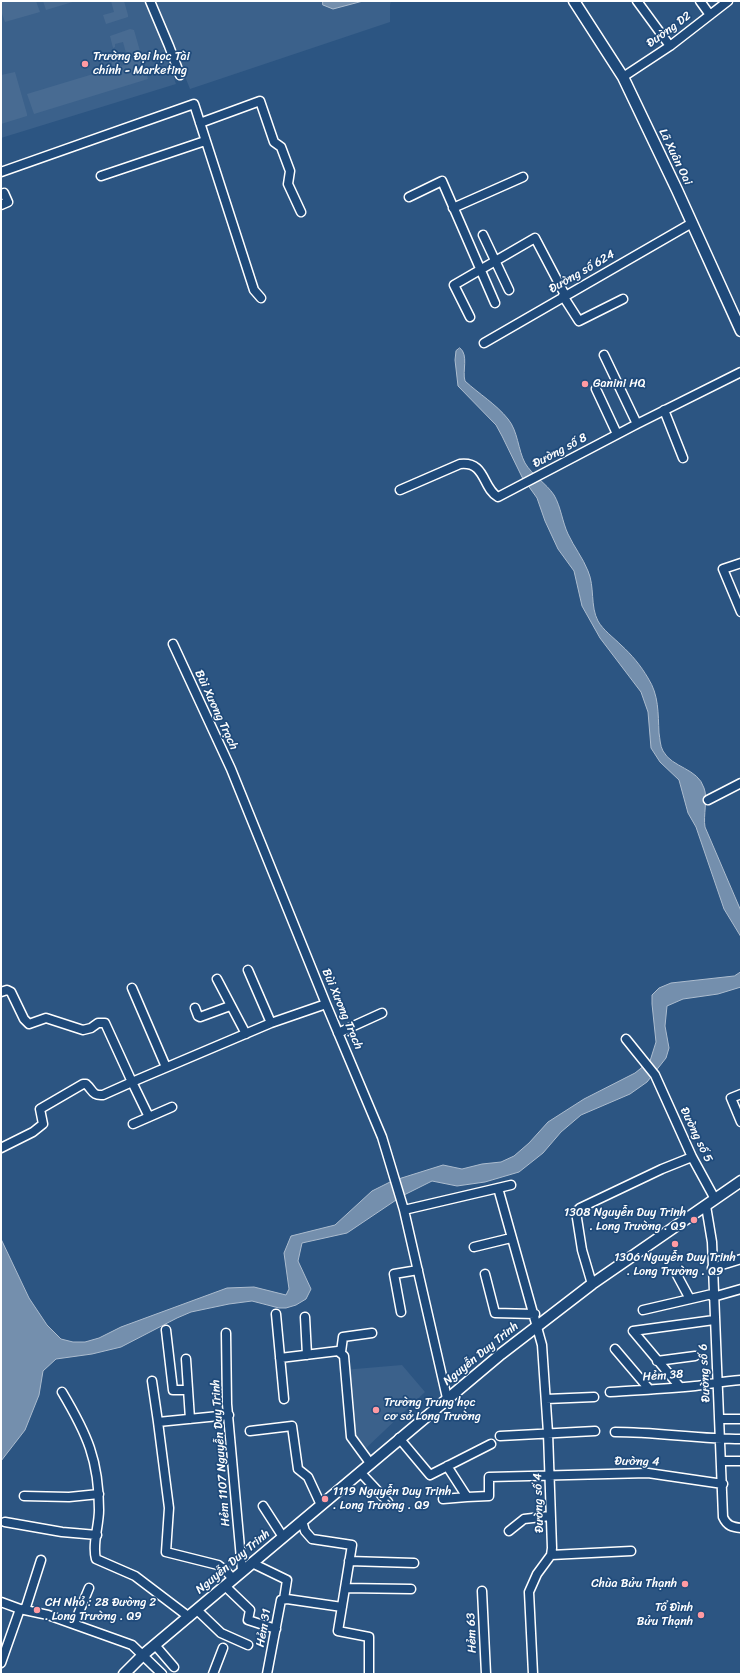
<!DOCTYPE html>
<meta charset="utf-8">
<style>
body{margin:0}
#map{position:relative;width:742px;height:1675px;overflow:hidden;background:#2c5582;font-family:Sriracha,sans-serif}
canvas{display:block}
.frame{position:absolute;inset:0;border:2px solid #fff;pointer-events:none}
</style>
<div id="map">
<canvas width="742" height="1675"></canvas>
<div class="frame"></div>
</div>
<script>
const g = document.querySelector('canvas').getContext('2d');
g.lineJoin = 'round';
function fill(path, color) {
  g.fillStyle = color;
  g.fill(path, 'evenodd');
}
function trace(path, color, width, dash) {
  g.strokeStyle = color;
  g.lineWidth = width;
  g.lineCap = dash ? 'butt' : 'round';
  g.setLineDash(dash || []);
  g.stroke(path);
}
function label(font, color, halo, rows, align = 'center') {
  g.font = font + ' Sriracha,sans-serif';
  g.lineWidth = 3.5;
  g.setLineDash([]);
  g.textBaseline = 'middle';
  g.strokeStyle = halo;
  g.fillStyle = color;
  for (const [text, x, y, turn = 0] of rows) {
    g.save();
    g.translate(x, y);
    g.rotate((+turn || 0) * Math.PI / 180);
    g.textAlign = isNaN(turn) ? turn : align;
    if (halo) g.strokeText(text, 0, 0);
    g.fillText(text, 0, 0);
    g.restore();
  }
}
const built = new Path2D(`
 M1,1H144L162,44L176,84L1,138Z
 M155,1H391L390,5V22L190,89Z
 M402,1365L425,1392L363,1451L350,1434L343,1370Z`);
const green = new Path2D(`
 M36,1L40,12L5,22L1,11V2Z
 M43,1H76L46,10Z
 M111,1H124L128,15V17L106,24L103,15L114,12Z
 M130,29L134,30L148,79L34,114L27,94L113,68L111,60L118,58L121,66L129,64L123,42L115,44V47L113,48L110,36Z
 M15,72L27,114V116L1,124V75Z`);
const water = new Path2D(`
 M323,1H363L333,9L323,5Z
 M460,348C469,355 462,371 465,381C479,394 496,404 508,419C518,431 518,450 525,463C532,475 546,483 554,495C561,507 562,521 568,534C574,547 583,558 588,571C595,587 590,606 598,621C603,630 614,638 621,645C632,655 641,666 648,678C659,695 658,713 659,733C660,738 660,746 663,751C672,768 698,768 704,788C708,798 703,816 705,827L741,911V937L724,909L696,827L688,813L679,780L660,762L651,748L648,712L641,692L600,638L582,606L574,571L558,549L545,521L537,498L522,477L502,436L496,425L458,386L455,360L456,351Z
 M741,972V987L718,994L683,999L667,1006L665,1026L669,1048L666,1058L655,1072L647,1082L630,1094L581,1115L561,1132L543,1153L519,1172L485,1182L457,1186L432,1181L402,1196L347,1233L302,1243L298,1261L311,1289L306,1299L296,1305L286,1308H279L252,1301L229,1304L191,1312L177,1318L121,1347L92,1354L56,1359L43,1371L39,1395L25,1430L1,1461V1239L29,1298L47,1325L61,1339L73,1342H85L99,1338L121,1327L227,1288L254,1287L286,1295L289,1289L284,1253L291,1236L335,1225L372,1191L392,1181L443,1165L462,1169L482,1164L501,1162L514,1156L529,1143L548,1122L584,1099L635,1073L650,1061L656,1042L652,1004V995L659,988L671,983L734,976Z`);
const minor = new Path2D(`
 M150,1L169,46L180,75
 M637,1L670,46
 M700,1L710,15
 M623,77L670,46L728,1
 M200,123L260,101L274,142L281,147L290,171L288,184L301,212
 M1,172L194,104L254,290L261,298
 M101,176L205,141
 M409,197L442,181L495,303
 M1,205L8,202L4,193
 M453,208L523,177
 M483,235L509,290
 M563,296L579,321L623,299
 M470,317L454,285L535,238L565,295
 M484,343L692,223
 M604,355L637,424
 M596,389L617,434
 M664,410L683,458
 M400,490L460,464C486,461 482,488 498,497L637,424L741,372
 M741,563L723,569L741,612
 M173,644L231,769L326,1004L382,1137L404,1210L447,1398
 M708,800L741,783
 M248,970L271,1023
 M217,979L246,1034
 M132,988L166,1067
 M1,992L7,990L11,992L24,1019L29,1024L46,1018L83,1030L91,1028L98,1023H105L132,1082L271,1023L326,1004
 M195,1008L198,1016L200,1017L230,1006
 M338,1033L382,1013
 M626,1039L655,1075L692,1157L715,1199
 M741,1094L731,1098L741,1122
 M133,1124L172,1107
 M1,1148L33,1132L43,1124L40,1109L83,1084H86C93,1090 92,1096 103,1095L132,1082L149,1117
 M498,1188L542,1345L548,1433L552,1548L551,1555L537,1574L529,1592L533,1674
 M706,1206L712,1242L723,1517C727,1526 732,1527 741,1528
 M404,1210L511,1185
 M474,1247L511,1238
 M712,1268L741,1259
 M485,1274L495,1313L535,1314
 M677,1275L690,1299
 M592,1284L582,1250L576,1212L580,1208L662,1169L692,1157
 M713,1297L741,1289
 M643,1310L712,1294
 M401,1312L394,1274L418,1270
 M276,1314L284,1399
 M305,1317L307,1355
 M166,1330L173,1390H188
 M226,1333L227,1404L242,1570
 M615,1349L649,1389
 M341,1352L343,1337L372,1333
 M280,1358L338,1351L344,1356L351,1437L370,1463
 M186,1359L190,1419
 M657,1361L695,1356
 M152,1381L158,1422L229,1415
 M680,1387L633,1331L714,1320
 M62,1392C87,1434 99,1460 99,1510C99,1526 92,1544 96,1559L135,1576L189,1617
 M610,1392C638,1390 667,1389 695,1386C711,1384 724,1381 741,1380
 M546,1399L594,1397
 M719,1419H741
 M158,1422L169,1508L166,1552L218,1565L226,1571L233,1579
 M250,1431L292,1426L298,1469L308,1477L321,1505
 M615,1432C657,1432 699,1439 741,1439
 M500,1436L595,1431
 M399,1438L430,1475L491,1444
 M721,1461H741
 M447,1466L467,1497L489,1496V1477L648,1473L723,1484
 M360,1472L388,1502
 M24,1496L69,1497L99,1494
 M443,1499L467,1497
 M263,1506L283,1537
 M302,1521L305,1531L312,1539L352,1545L338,1631L369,1637V1674
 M5,1522L62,1532L97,1535
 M509,1531L524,1519L550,1516
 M551,1555L631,1551
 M349,1561L414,1563
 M252,1563L287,1580L284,1599
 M225,1586L250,1610L248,1620L276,1629
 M345,1588L411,1589
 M482,1591L486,1674
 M1,1602L20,1609L48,1615L132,1645L162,1674
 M25,1610L41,1560
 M197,1610L221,1633L248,1645
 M74,1624L89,1588
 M155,1645L174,1667
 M1,1663L20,1609
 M213,1674L223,1648
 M267,1674L281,1600L287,1599L342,1607`);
const major = new Path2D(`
 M574,1L623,77L677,190L741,331
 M124,1674L144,1654L501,1354L592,1284L741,1181`);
const markers = [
 [85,64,4,"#ff9aa2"],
 [585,384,4,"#ff9aa2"],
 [694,1220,4,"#ff9aa2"],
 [675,1244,4,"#ff9aa2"],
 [376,1410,4,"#ff9aa2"],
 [325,1499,4,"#ff9aa2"],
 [685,1584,4,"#ff9aa2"],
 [37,1610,4,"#ff9aa2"],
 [701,1615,4,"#ff9aa2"]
];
const streetNames = [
 ["Đường D2",669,30,-36],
 ["Lã Xuân Oai",675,157,64],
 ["Đường số 624",582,272,-30],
 ["Đường số 8",560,451,-28],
 ["Bùi Xương Trạch",216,710,65],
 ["Bùi Xương Trạch",342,1009,67],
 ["Đường số 5",696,1135,64],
 ["Nguyễn Duy Trinh",481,1354,-39],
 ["Đường số 6",705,1373,-93],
 ["Hẻm 38",663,1376,-4],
 ["Hẻm 1107 Nguyễn Duy Trinh",221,1453,-94],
 ["Đường 4",637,1462,1],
 ["Đường số 4",539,1503,-92],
 ["Nguyễn Duy Trinh",233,1562,-40],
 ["Hẻm 31",264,1628,-80],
 ["Hẻm 63",472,1633,-92]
];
const poiNames = [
 ["Trường Đại học Tài",93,57],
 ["chính - Marketing",93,71],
 ["Ganini HQ",593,384],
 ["1308 Nguyễn Duy Trinh",686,1213,"right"],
 [". Long Trường . Q9",686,1227,"right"],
 ["1306 Nguyễn Duy Trinh",675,1258,"center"],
 [". Long Trường . Q9",675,1272,"center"],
 ["Trường Trung học",384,1403],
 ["cơ sở Long Trường",384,1417],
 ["1119 Nguyễn Duy Trinh",333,1492],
 [". Long Trường . Q9",333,1506],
 ["Chùa Bửu Thạnh",677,1584,"right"],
 ["CH Nhỏ : 28 Đường 2",45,1603],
 [". Long Trường . Q9",45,1617],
 ["Tổ Đình",693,1608,"right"],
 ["Bửu Thạnh",693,1622,"right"]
];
fill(built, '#3b618b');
fill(green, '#486b92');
fill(water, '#748fad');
trace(water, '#acbcce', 1);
trace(minor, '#fff', 11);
trace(major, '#fff', 13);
trace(minor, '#1f4a7a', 8);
trace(major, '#1f4a7a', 10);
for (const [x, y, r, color] of markers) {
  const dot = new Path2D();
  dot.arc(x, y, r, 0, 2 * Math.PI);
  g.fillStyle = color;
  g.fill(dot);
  trace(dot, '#1f4a7a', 1.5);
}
label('12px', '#fff', '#1f4a7a', streetNames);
label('12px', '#fff', '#1f4a7a', poiNames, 'left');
</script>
